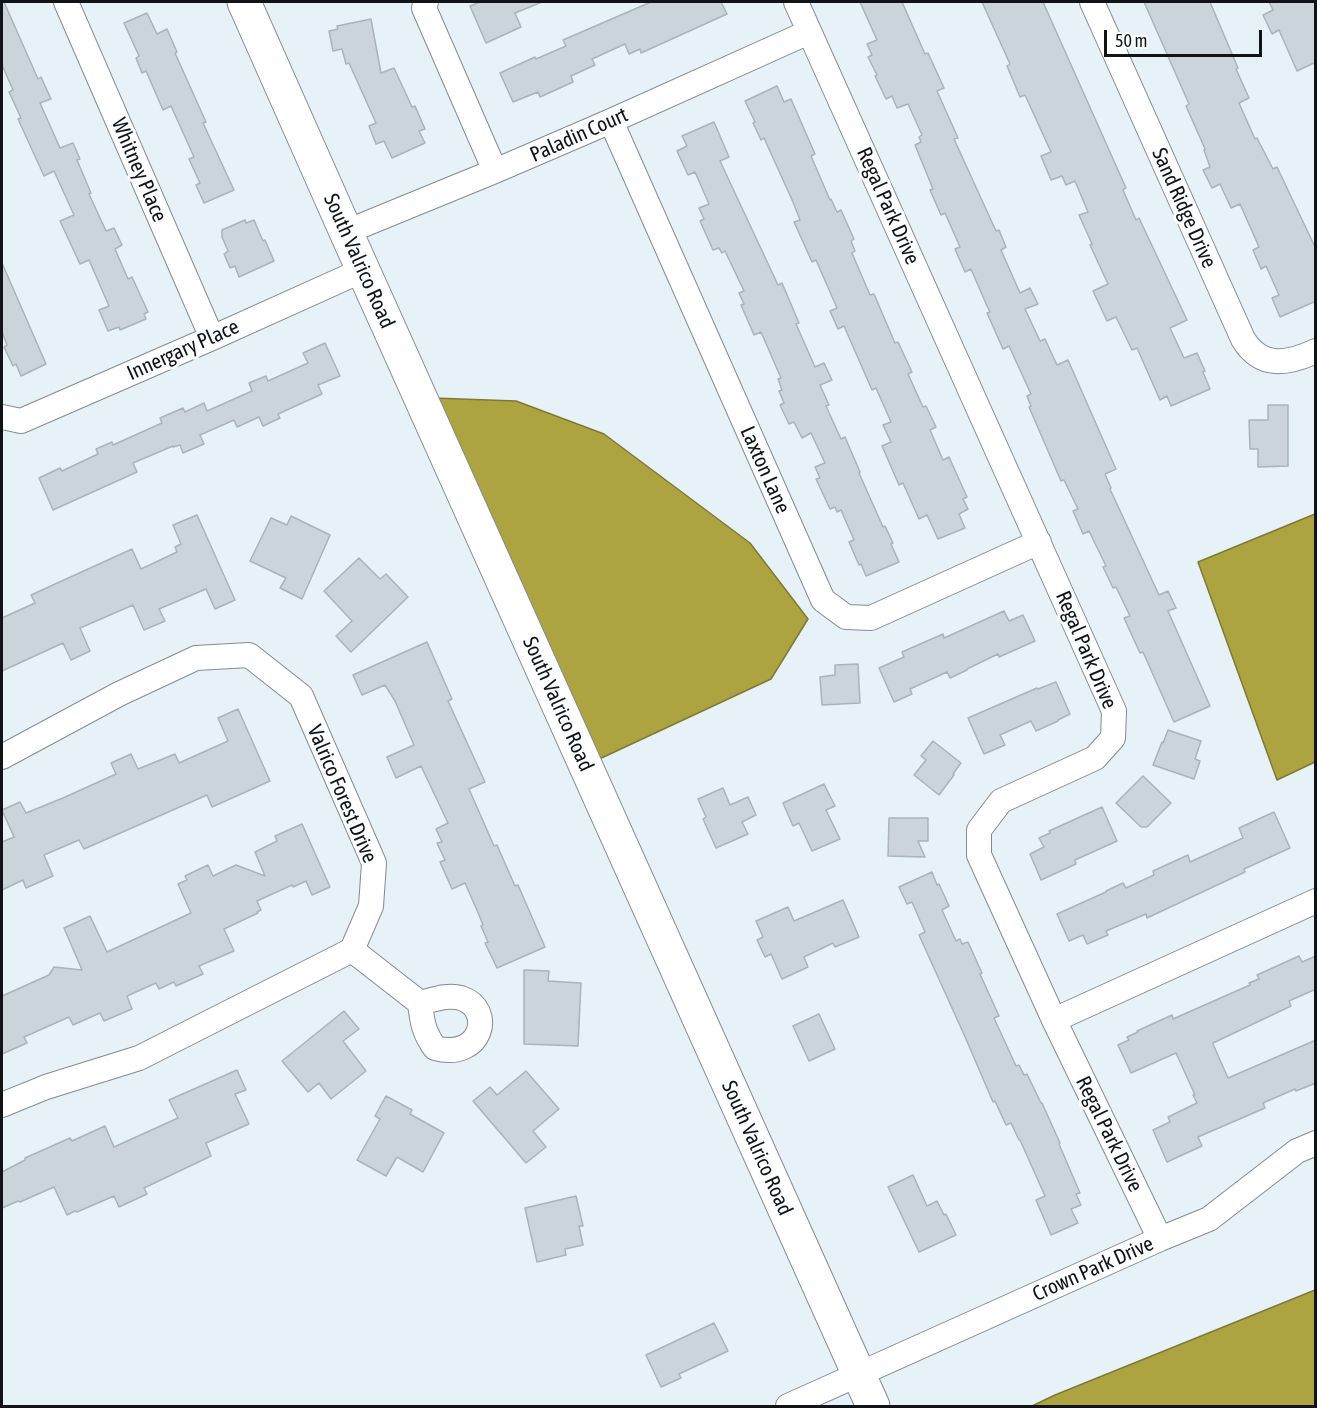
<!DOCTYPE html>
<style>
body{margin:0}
#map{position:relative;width:1317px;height:1408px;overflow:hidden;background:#e7f2f8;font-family:"Asap Condensed",sans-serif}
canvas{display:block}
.frame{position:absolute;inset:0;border:3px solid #101416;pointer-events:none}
.scale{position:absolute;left:1104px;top:30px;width:158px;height:27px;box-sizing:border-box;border:3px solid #101416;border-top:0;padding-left:8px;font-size:18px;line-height:21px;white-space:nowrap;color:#101416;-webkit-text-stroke:4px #fbfdff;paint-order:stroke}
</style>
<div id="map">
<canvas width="1317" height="1408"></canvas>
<div class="frame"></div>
<div class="scale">50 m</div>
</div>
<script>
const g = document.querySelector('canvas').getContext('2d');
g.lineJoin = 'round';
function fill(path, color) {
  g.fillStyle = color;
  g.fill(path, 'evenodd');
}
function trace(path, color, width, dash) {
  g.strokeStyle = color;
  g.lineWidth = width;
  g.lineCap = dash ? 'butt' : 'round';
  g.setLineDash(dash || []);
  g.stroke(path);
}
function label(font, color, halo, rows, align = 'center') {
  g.font = font + ' "Asap Condensed",sans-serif';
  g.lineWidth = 6;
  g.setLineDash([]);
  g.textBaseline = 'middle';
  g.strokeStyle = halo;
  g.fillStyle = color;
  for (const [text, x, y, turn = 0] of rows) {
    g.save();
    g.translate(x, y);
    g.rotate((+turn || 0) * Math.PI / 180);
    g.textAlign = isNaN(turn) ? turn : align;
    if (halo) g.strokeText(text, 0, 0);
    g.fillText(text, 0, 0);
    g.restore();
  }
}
const water = new Path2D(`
 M433,398L516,401L604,434L750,543L808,619L771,679L595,761Z
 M1315,514V762L1277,780L1198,562Z
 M1315,1290V1406H1032L1055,1395Z`);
const building = new Path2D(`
 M2,2H4L38,79L41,77L51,99L40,103L60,148L73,143L80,159L77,160L91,193L89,194L106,231L114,228L122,245L115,249L128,279L132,277L148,312L144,314L146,319L120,330L119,327L108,331L99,310L109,306L89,260L80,264L60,221L74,215L54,171L44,176L18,119L21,118L9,92L13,90L2,65Z
 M480,2H542L515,13L521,27L486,43L470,6Z
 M651,2H721L727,14L641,53L640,49L629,54L625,44L592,59L595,65L571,76L573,82L540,97L538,92L513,102L500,73L535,57L536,59L566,46L563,40Z
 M860,2H902L925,54L928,53L944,88L937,91L958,138L954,139L996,231L999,230L1006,247L1001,250L1020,293L1030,288L1038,304L1025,309L1040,341L1045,339L1057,365L1068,360L1116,469L1105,474L1111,488L1110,489L1159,595L1168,591L1176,608L1168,611L1210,706L1174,722L1143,652L1140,653L1124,618L1130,616L1116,587L1113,588L1103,567L1106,566L1089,531L1083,534L1073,511L1078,509L1064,480L1061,481L1029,407L1031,406L1027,396L1031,394L1009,346L1003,349L987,313L990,312L987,306L971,269L965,272L955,249L960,247L945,213L941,215L930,190L933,189L915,145L921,142L919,137L922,135L908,104L897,108L892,96L886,99L875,76L877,75L868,57L872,55L867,44L877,40Z
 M982,2H1043L1126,188L1123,190L1136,220L1139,218L1187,320L1170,328L1184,358L1197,353L1205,371L1203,372L1210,389L1171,406L1167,396L1160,400L1137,348L1132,350L1116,317L1107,321L1093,291L1108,284L1090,245L1092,244L1079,215L1088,212L1075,181L1066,185L1062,176L1051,180L1041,156L1051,152L1025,95L1020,97L1007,66L1010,64Z
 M1144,2H1210L1238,68L1236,69L1249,98L1239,103L1255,139L1257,138L1273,169L1277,167L1316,249V301L1280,317L1272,298L1279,295L1266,266L1261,269L1253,250L1259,247L1240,204L1231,208L1220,184L1212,188L1203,170L1210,167L1204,150L1205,149L1186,106L1189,104Z
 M1269,2H1316V62L1297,71L1279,30L1272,34L1263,15L1273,10Z
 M147,13L157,34L167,29L177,52L175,53L206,122L203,123L234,190L204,203L196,185L200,183L189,159L194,157L171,106L163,110L146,71L142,73L136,58L139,56L124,23Z
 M371,19L381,73L394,68L412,107L415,106L425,129L419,131L425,143L392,158L384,141L376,144L369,126L376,123L349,63L346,64L342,49L333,51L329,31L338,29L337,26Z
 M777,86L784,102L791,99L815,154L811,156L830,200L831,199L837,212L841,210L854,239L851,241L855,251L852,253L870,295L874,294L895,343L898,342L912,372L908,374L923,407L926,406L936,427L930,430L943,460L949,457L967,497L963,499L968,509L959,514L965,528L938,539L927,515L919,519L903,483L899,485L882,446L891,442L883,425L891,422L876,388L872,390L844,326L838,329L830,311L837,308L816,260L812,262L794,222L800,220L793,202L764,138L761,140L753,123L755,122L745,101Z
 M714,122L729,157L720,161L778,285L782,283L799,323L796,324L815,367L824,363L832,380L820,385L829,405L826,406L841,439L845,437L860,472L859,473L883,527L885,526L893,543L891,544L899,562L866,576L861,564L859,565L849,542L854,540L841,510L837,512L835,507L830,509L816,479L820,478L815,467L825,463L811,433L802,438L794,422L789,424L780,405L784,403L779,391L782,390L778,379L781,378L761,332L754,335L741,305L744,304L739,293L744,291L725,251L722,253L719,248L713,250L700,221L704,219L699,208L709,204L695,172L688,175L677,151L687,146L682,136Z
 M245,220L246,223L254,220L263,241L265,240L274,261L239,277L235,266L230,268L224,254L228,251L222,237V230Z
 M2,263L46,364L21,376L16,364L13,366L4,347L7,345L2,332Z
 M325,343L340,376L318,385L322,394L278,414L280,418L263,426L259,417L237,427L234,420L200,435L204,444L183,453L180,445L173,447V446L133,463L137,472L53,510L39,478L60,468L62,471L98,454L96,449L112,442L113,445L162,423L160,418L183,408L185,412L204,403L207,411L252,391L249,383L266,376L268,381L308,363L303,353Z
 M1268,405H1288V466L1258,467V449H1250L1249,420H1268Z
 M197,515L235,600L215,609L206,589L159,609L165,621L144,630L133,605L80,628L90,651L71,660L63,643L2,671V618L35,603L31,595L132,549L141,569L177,552L175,547L181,544L173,525Z
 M291,516L330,535L302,599L280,588L286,578L250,561L271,518L287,525Z
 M359,558L380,579L386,574L408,597L351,652L336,636L352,621L324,591Z
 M1004,611L1009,621L1023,615L1035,641L999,657L998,654L967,669V670L950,678L947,672L910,689L912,694L894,702L879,668L904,657L902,652L943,634L944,638Z
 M427,642L452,699L448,701L485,782L469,789L494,846L497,845L515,886L518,885L545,947L497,968L485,943L488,942L481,926L483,925L479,915L465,883L452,889L440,862L445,860L437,843L442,842L436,829L448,823L421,766L396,778L387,757L414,745L395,701L385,685L362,695L353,675Z
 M858,664L860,703L822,705L820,677L835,675V665Z
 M1056,682L1070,714L1058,720V721L1036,731L1031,721L1000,735L1005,745L984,754L968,718L1037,688L1038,689Z
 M238,709L270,781L212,807L207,795L84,849L79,840L44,855L53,876L26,888L23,880L2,890V842L14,837L2,810L20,802L26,813L63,798L116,774L111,763L131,754L138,769L175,754L179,763L228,741L218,718Z
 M1168,730L1201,741L1195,759L1200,761L1194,779L1153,765L1162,742L1163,743Z
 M933,741L961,763L953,774L954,775L939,795L914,775L926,760L921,756Z
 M1143,776L1171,803L1147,827H1141L1116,803Z
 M824,784L835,806L826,810L840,839L812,851L799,823L793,826L783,803Z
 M723,788L730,805L748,797L756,815L742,822L748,834L716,848L703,819L706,817L698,799Z
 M1102,807L1117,841L1075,860L1076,864L1041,880L1030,854L1044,847L1039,838L1050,833L1049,831Z
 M1274,812L1290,848L1244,869L1245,872L1147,918L1146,914L1106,931L1108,935L1087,944L1083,935L1069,941L1057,914L1106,892V891L1123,883L1126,888L1154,875L1153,871L1188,855L1190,862L1243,838L1239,828Z
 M889,818H928V841H918L925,857L888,856Z
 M302,824L330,887L312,895L306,881L293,887L292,885L257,901L261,910L257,912L258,913L224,929L234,951L199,966L203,974L176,986L174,982L159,989L156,983L127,996L132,1009L104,1021L100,1013L73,1025L69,1017L24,1037L27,1043L2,1054V996L49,975L54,967L82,970L64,928L90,916L107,952L191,913L178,884L187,880L185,876L208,865L213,876L236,865L265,876L255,852L277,841L275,836Z
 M932,872L937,885L939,884L949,906L942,910L956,941L960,939L962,944L968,942L982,973L980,974L999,1016L994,1018L1016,1066L1019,1065L1024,1075L1027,1074L1041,1103H1042L1060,1143L1059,1144L1080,1193L1076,1194L1081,1205L1071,1209L1078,1223L1051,1235L1036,1200L1045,1196L1020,1140H1019L1011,1123L1006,1125L995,1101L993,1102L966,1039L919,935L925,932L912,902L907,904L899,887Z
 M843,900L859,937L835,947L833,943L804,957L808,967L782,979L771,954L765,957L757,940L763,937L756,921L788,907L794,921Z
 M1299,956L1302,962L1316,956V989L1289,1001L1291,1006L1213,1043V1044L1228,1078L1316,1040V1083L1296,1091L1295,1089L1263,1103L1265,1108L1198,1137L1202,1146L1167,1162L1153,1130L1170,1122L1168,1117L1197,1103L1193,1095H1195L1176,1053L1131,1073L1118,1045L1129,1040L1127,1037L1138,1032L1137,1031L1172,1015L1173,1019L1250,985L1249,983L1259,979L1257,975Z
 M524,970L549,971L548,981L581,983L578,1046L524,1044Z
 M344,1011L359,1029L343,1041L366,1071L331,1099L319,1083L308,1092L282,1061Z
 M819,1014L835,1049L809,1061L793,1026Z
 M237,1070L246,1090L235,1094L249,1124L206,1143L211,1156L144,1188L147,1194L119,1207L114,1196L77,1212L75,1211L67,1215L54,1187L20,1202L18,1201L2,1208V1172L25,1160V1158L70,1138L72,1141L105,1126L114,1147L178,1118L169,1100Z
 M526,1071L559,1109L533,1131L546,1147L526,1163L473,1101L490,1087L497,1095Z
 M386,1096L412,1110L410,1114L444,1133L423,1172L397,1157L386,1176L357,1160L380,1119L375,1116Z
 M913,1175L927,1206L937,1201L944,1215L946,1214L956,1235L919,1252L888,1187Z
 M576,1196L583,1226H579L583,1245L565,1249L566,1255L537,1262L525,1208Z
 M714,1323L728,1351L679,1374L681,1378L661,1387L646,1355Z`);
const street = new Path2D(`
 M66,2L212,338
 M426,2L424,8L495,171
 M796,2L1114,711L1113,738L1095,758L1001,801L979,830V855L1054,1020L1160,1239
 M1092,2L1243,339C1261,369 1288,364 1316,351
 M611,121L823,600L846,617L871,618L1039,542
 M346,232L495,171L611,121L809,32
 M2,417L21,421L212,338L363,270
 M2,757L119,694L196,658L249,655L301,696L374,863L371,906L352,950L139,1058L46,1087L2,1105
 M352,950L420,1003C422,1022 424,1033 435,1048C482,1061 495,1009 461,998C447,994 433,1000 420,1003
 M1054,1020L1316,901
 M788,1406L1160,1239L1209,1219L1297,1151L1316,1143`);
const secondary = new Path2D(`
 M244,2L346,232L873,1406`);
const streetNames = [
 ["Paladin Court",579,135,-24],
 ["Whitney Place",139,170,67],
 ["Regal Park Drive",888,206,66],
 ["Sand Ridge Drive",1184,208,66],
 ["South Valrico Road",359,261,66],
 ["Innergary Place",183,350,-24],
 ["Laxton Lane",765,470,66],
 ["Regal Park Drive",1086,650,67],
 ["South Valrico Road",558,704,66],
 ["Valrico Forest Drive",342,794,67],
 ["Regal Park Drive",1109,1134,64],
 ["South Valrico Road",757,1148,66],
 ["Crown Park Drive",1093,1269,-24]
];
fill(water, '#ada441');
trace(water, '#7e7934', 1.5);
fill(building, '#cad4da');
trace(building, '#a9b3b9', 1.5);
trace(street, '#838c92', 26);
trace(secondary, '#838c92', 35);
trace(street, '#fff', 24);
trace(secondary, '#fff', 33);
label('21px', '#101416', '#fbfdff', streetNames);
</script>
